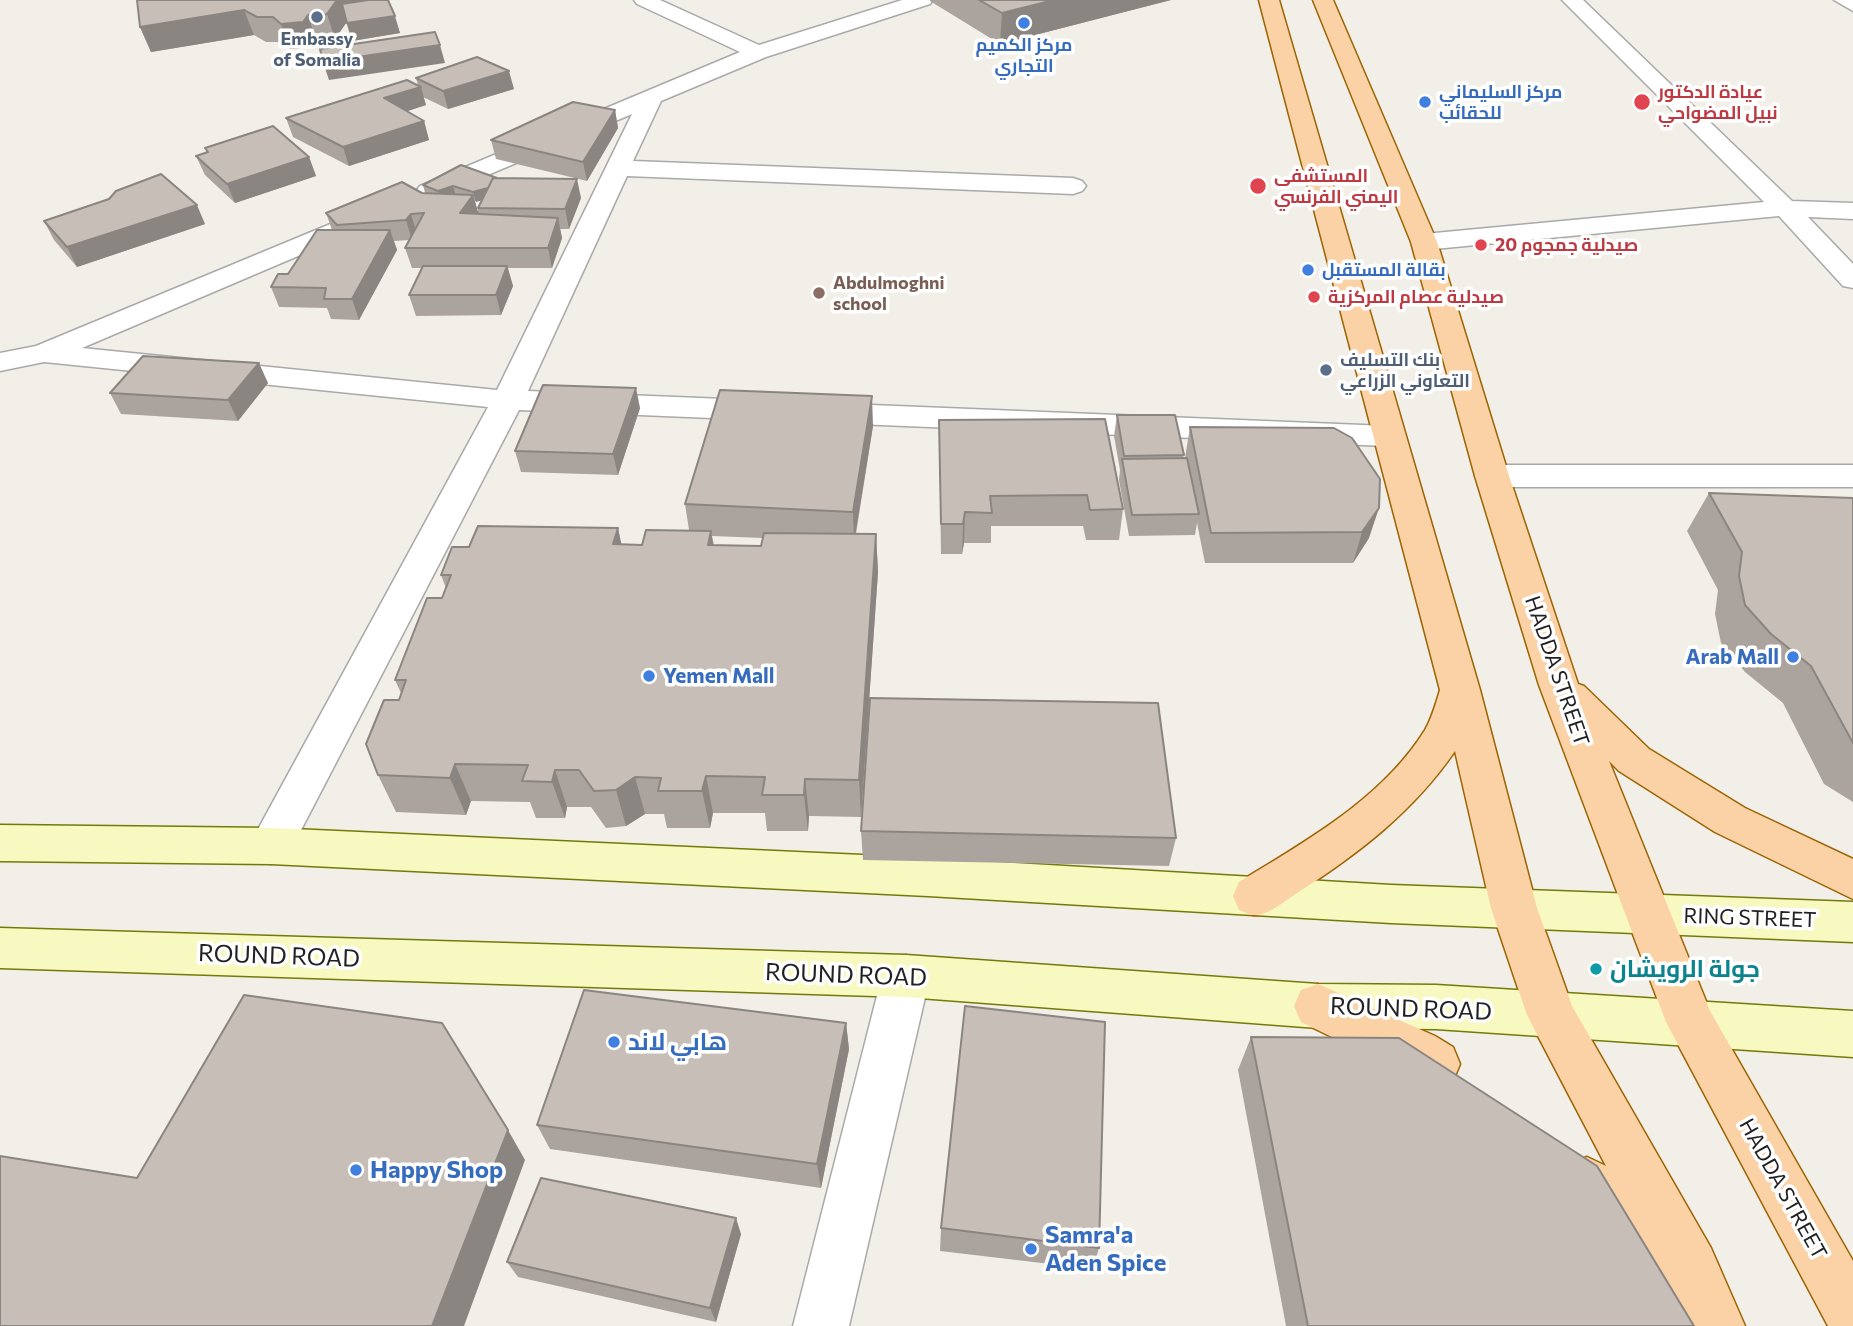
<!DOCTYPE html>
<meta charset="utf-8">
<style>
body{margin:0}
canvas{display:block;background:#f2efe9}
</style>
<canvas width="1853" height="1326"></canvas>
<script>
const g = document.querySelector('canvas').getContext('2d');
g.lineJoin = 'round';
function trace(path, color, width, dash) {
  g.strokeStyle = color;
  g.lineWidth = width;
  g.lineCap = dash ? 'butt' : 'round';
  g.setLineDash(dash || []);
  g.stroke(path);
}
function fill(path, color) {
  g.fillStyle = color;
  g.fill(path, 'evenodd');
}
function label(font, color, halo, rows, align = 'center') {
  g.font = font + ' Commissioner,Cairo,sans-serif';
  g.lineWidth = 7;
  g.setLineDash([]);
  g.textBaseline = 'middle';
  g.strokeStyle = halo;
  g.fillStyle = color;
  for (const [text, x, y, turn = 0] of rows) {
    g.save();
    g.translate(x, y);
    g.rotate((+turn || 0) * Math.PI / 180);
    g.textAlign = isNaN(turn) ? turn : align;
    if (halo) g.strokeText(text, 0, 0);
    g.fillText(text, 0, 0);
    g.restore();
  }
}
const minor = new Path2D(`
 M634,0H660L759,45L902,0H933L930,4L766,57L661,101L633,161L1073,178L1082,181L1086,186L1082,191L1073,194L627,176L528,391L1387,426L1398,429L1403,436L1398,443L1387,446L519,410L286,859L271,864L256,859L249,846L256,833L488,407L44,362L0,371V353L36,346L357,213L366,215L370,221L366,227L82,348L497,390L632,114L438,196H420L416,191L420,186L740,52L637,4Z
 M1562,0H1583L1792,201L1853,203V219L1808,217L1853,264V288L1843,286L1779,216L1424,250L1415,248L1411,242L1415,236L1424,234L1764,202Z
 M1834,0H1853V11Z
 M1492,465H1853V487H1492L1480,483L1475,476L1480,469Z
 M906,955L923,961L930,976L849,1326H793L882,976L889,961Z`);
const secondary = new Path2D(`
 M0,825L271,828L928,858L1391,885L1853,902V942L1391,923L928,896L271,864L0,861Z
 M0,928L906,955L1318,984L1436,985L1853,1011V1057L1436,1029L1318,1028L906,997L0,968Z`);
const primary = new Path2D(`
 M1259,0H1279L1480,690L1537,908L1572,1006L1711,1248L1745,1326H1688L1667,1280L1657,1275L1568,1203L1560,1184L1568,1165L1587,1157L1606,1166L1527,1015L1491,908L1455,751C1413,812 1358,854 1297,893C1286,900 1268,916 1254,915C1250,915 1243,911 1239,910L1233,896L1239,882C1306,841 1382,799 1425,730C1432,718 1436,703 1440,690Z
 M1313,0H1333L1437,242L1509,476L1578,684L1584,686L1649,749L1745,808L1853,859V899L1715,832L1619,771L1609,761L1710,1011L1853,1261V1326H1828L1666,1022L1539,685L1475,476L1411,242Z
 M1318,984L1435,1036L1453,1047L1460,1064L1453,1081L1435,1087L1301,1022L1294,1006L1301,990Z`);
const wall = new Path2D(`
 M137,0H388L400,33L352,41L346,22L335,39L316,40L312,47L290,49L282,42H266L254,35L151,52L140,27Z
 M930,0H1171L1000,44L930,1Z
 M416,78L514,89L448,109L423,97L426,105L407,111L424,121L429,140L349,166L293,137L286,118L418,86Z
 M615,110L618,128L587,181L496,159L491,140Z
 M205,148L309,157L316,176L235,203L205,175L196,156L207,152Z
 M497,178L581,198L569,229H560L562,238L552,268H508L513,286L501,315L416,316L409,295L423,268H412L405,248L409,240L394,241L397,250L359,320L331,319L327,308L279,307L271,287L288,274L332,230L326,213L425,193L423,185ZM482,200L478,208V214L475,201Z
 M44,221L205,224L77,267L54,240Z
 M268,383L238,421L121,414L110,393Z
 M640,408L618,475L521,472L515,451Z
 M1117,415L1184,455L1183,458H1185L1190,427L1334,428L1369,538L1353,563H1205L1197,523L1195,535L1129,536L1119,480L1120,470L1114,436Z
 M939,420L1123,509L1119,540H1086L1083,526H991V543H964L962,554H941Z
 M873,426L856,534H876L878,572L861,817L809,816L808,831H767L765,813H713L710,828H667L664,814H645L626,826L606,828L591,807H567L565,818H536L530,802L471,801L466,815L396,812L378,775L401,693L395,680L442,598L446,588L441,575L469,547L618,528L621,544L642,545L689,530L685,504ZM712,536L763,538L761,546L714,545Z
 M1709,493L1853,498V802L1824,784L1783,703L1745,672L1721,643L1715,614L1718,590L1687,531Z
 M861,831L1176,838L1169,866L863,860Z
 M846,1023L849,1049L821,1188L550,1149L537,1125Z
 M1251,1037L1694,1326H1286L1238,1070Z
 M941,1228L1099,1248L1093,1269L940,1251Z
 M741,1234L716,1322L518,1277L507,1262Z`);
const shadedWall = new Path2D(`
 M337,0H377L354,12L335,39L327,14Z
 M1054,0H1171L1000,44L1002,13Z
 M244,10L254,35L151,52L140,27Z
 M308,15L316,40L312,47L290,49L281,24Z
 M395,16L400,33L352,41L347,23Z
 M440,45L445,63L329,80L323,62Z
 M509,71L514,89L448,109L443,91Z
 M421,87L426,105L390,117L384,98Z
 M615,110L618,128L587,181L583,162Z
 M424,121L429,140L349,166L343,147Z
 M309,157L316,176L235,203L227,184Z
 M577,179L581,198L569,229L565,209Z
 M508,182L510,192L476,202L473,192Z
 M453,186L456,196L441,201L438,191Z
 M473,195L479,215L460,213Z
 M197,205L205,224L77,267L67,247Z
 M411,214L417,234L412,240L406,220Z
 M558,218L562,238L552,268L548,248Z
 M390,230L397,250L359,320L352,299Z
 M507,266L513,286L501,315L496,295Z
 M259,363L268,383L238,421L228,400Z
 M636,388L640,408L618,475L613,454Z
 M872,396L873,426L854,542L853,512Z
 M1379,508L1369,538L1353,563L1362,532Z
 M965,512L964,543L962,554L963,524Z
 M618,528L626,566L613,544Z
 M711,531L717,569L708,545Z
 M876,534L878,572L861,817L859,780Z
 M455,764L471,801L466,815L450,778Z
 M555,770L567,807L565,818L552,782Z
 M706,776L713,813L710,828L702,791Z
 M635,777L645,814L626,826L616,790Z
 M805,779L809,816L808,831L804,795Z
 M846,1023L849,1049L821,1188L817,1164Z
 M508,1130L525,1160L464,1326H432Z
 M736,1218L741,1234L716,1322L710,1308Z`);
const building = new Path2D(`
 M137,0H337L327,14L308,15L303,22L281,24L273,17H257L244,10L140,27Z
 M368,0H388L395,16L347,23L342,4Z
 M979,0H1054L1002,13Z
 M435,32L440,45L323,62L320,49Z
 M477,57L509,71L443,91L416,78Z
 M407,80L421,87L384,98L424,121L343,147L286,118Z
 M573,102L615,110L583,162L491,140Z
 M273,126L309,157L227,184L196,156L208,152L205,148Z
 M461,165L497,178H493L488,188L473,192L453,186L438,191L423,185Z
 M161,174L197,205L67,247L44,221L109,199L116,191Z
 M493,178L577,179L565,209L478,208Z
 M402,182L422,193L473,195L460,213L558,218L548,248H405L424,213L411,214L406,220L337,225L326,213Z
 M317,230H390L352,299H324L326,288L271,287L278,274H288Z
 M423,266H507L496,295H409Z
 M143,356L259,363L228,400L110,393Z
 M543,385L636,388L613,454L515,451Z
 M720,390L872,396L853,512L685,504Z
 M1117,415H1175L1184,455L1124,456Z
 M1105,419L1123,509L1090,510L1087,495L990,496L992,513L965,512L963,524H941L939,420Z
 M1190,427L1334,428L1352,438L1380,479L1379,508L1362,532L1211,533Z
 M1187,458L1199,514L1132,515L1122,459Z
 M1709,493L1853,498V743L1811,666L1771,634L1745,605L1739,576L1742,552Z
 M478,526L618,528L613,544L642,545L646,530L711,531L708,545L761,546L764,533L876,534L859,780L805,779L804,795H762L765,777L706,776L702,791H658L661,778L635,777L616,790L594,791L579,770H555L552,782L522,781L528,765L455,764L450,778L378,775L366,744L384,700H399L406,680H395L427,598H442L451,575H441L452,547H469Z
 M870,698L1158,703L1176,838L861,831Z
 M584,990L846,1023L817,1164L537,1125Z
 M244,995L442,1023L508,1130L432,1326H0V1156L137,1178Z
 M965,1006L1105,1022L1099,1248L941,1228Z
 M1251,1037L1399,1038L1597,1166L1694,1326H1308Z
 M541,1178L736,1218L710,1308L507,1262Z`);
const markers = [
 [317,17,7,"#5c6f8a"],
 [1024,23,7,"#3f7fe0"],
 [1425,102,7,"#3f7fe0"],
 [1642,102,9,"#e0444e"],
 [1258,186,9,"#e0444e"],
 [1481,245,7,"#e0444e"],
 [1308,270,7,"#3f7fe0"],
 [819,293,7,"#8d6e63"],
 [1314,297,7,"#e0444e"],
 [1326,370,7,"#5c6f8a"],
 [1793,657,7,"#3f7fe0"],
 [649,676,7,"#3f7fe0"],
 [1596,969,7,"#0f9aa8"],
 [614,1042,7,"#3f7fe0"],
 [356,1170,7,"#3f7fe0"],
 [1031,1249,7,"#3f7fe0"]
];
const farServicenames = [
 ["Embassy",317,39],
 ["of Somalia",317,60],
 ["بنك التسليف",1340,360,"left"],
 ["التعاوني الزراعي",1340,381,"left"]
];
const farShopnames = [
 ["مركز الكميم",1024,45,"center"],
 ["التجاري",1024,66,"center"],
 ["مركز السليماني",1439,92],
 ["للحقائب",1439,113],
 ["بقالة المستقبل",1322,270]
];
const farHealthnames = [
 ["عيادة الدكتور",1658,92],
 ["نبيل المضواحي",1658,113],
 ["المستشفى",1274,176],
 ["اليمني الفرنسي",1274,197],
 ["صيدلية جمجوم 20",1495,245],
 ["صيدلية عصام المركزية",1328,297]
];
const farEducationnames = [
 ["Abdulmoghni",833,283],
 ["school",833,304]
];
const shopNames = [
 ["Arab Mall",1779,657],
 ["Yemen Mall",663,676,"left"]
];
const streetNames = [
 ["HADDA STREET",1557,671,71],
 ["RING STREET",1750,918,2],
 ["HADDA STREET",1783,1189,61]
];
const nearStreetnames = [
 ["ROUND ROAD",279,956,2],
 ["ROUND ROAD",846,975,2],
 ["ROUND ROAD",1411,1009,2]
];
const nearCulturenames = [
 ["جولة الرويشان",1610,969]
];
const nearShopnames = [
 ["هابي لاند",628,1042],
 ["Happy Shop",370,1170],
 ["Samra'a",1045,1235],
 ["Aden Spice",1045,1263]
];
trace(minor, '#a9a9a9', 3);
trace(secondary, '#737b07', 3);
trace(primary, '#9d6403', 3);
fill(minor, '#fff');
fill(secondary, '#f8f9c0');
fill(primary, '#fad2a6');
fill(wall, '#aba39e');
fill(shadedWall, '#8b8581');
fill(building, '#c7beb8');
trace(building, '#8b8581', 2);
for (const [x, y, r, color] of markers) {
  const dot = new Path2D();
  dot.arc(x, y, r, 0, 2 * Math.PI);
  g.fillStyle = color;
  g.fill(dot);
  trace(dot, '#fff', 2.5);
}
label('bold 18px', '#4e5e75', '#fff', farServicenames);
label('bold 18px', '#366cbe', '#fff', farShopnames, 'left');
label('bold 18px', '#be3a42', '#fff', farHealthnames, 'left');
label('bold 18px', '#785e54', '#fff', farEducationnames, 'left');
label('bold 21px', '#366cbe', '#fff', shopNames, 'right');
label('21px', '#222', '#fff', streetNames);
label('24px', '#222', '#fff', nearStreetnames);
label('bold 24px', '#0d838f', '#fff', nearCulturenames, 'left');
label('bold 24px', '#366cbe', '#fff', nearShopnames, 'left');
</script>
